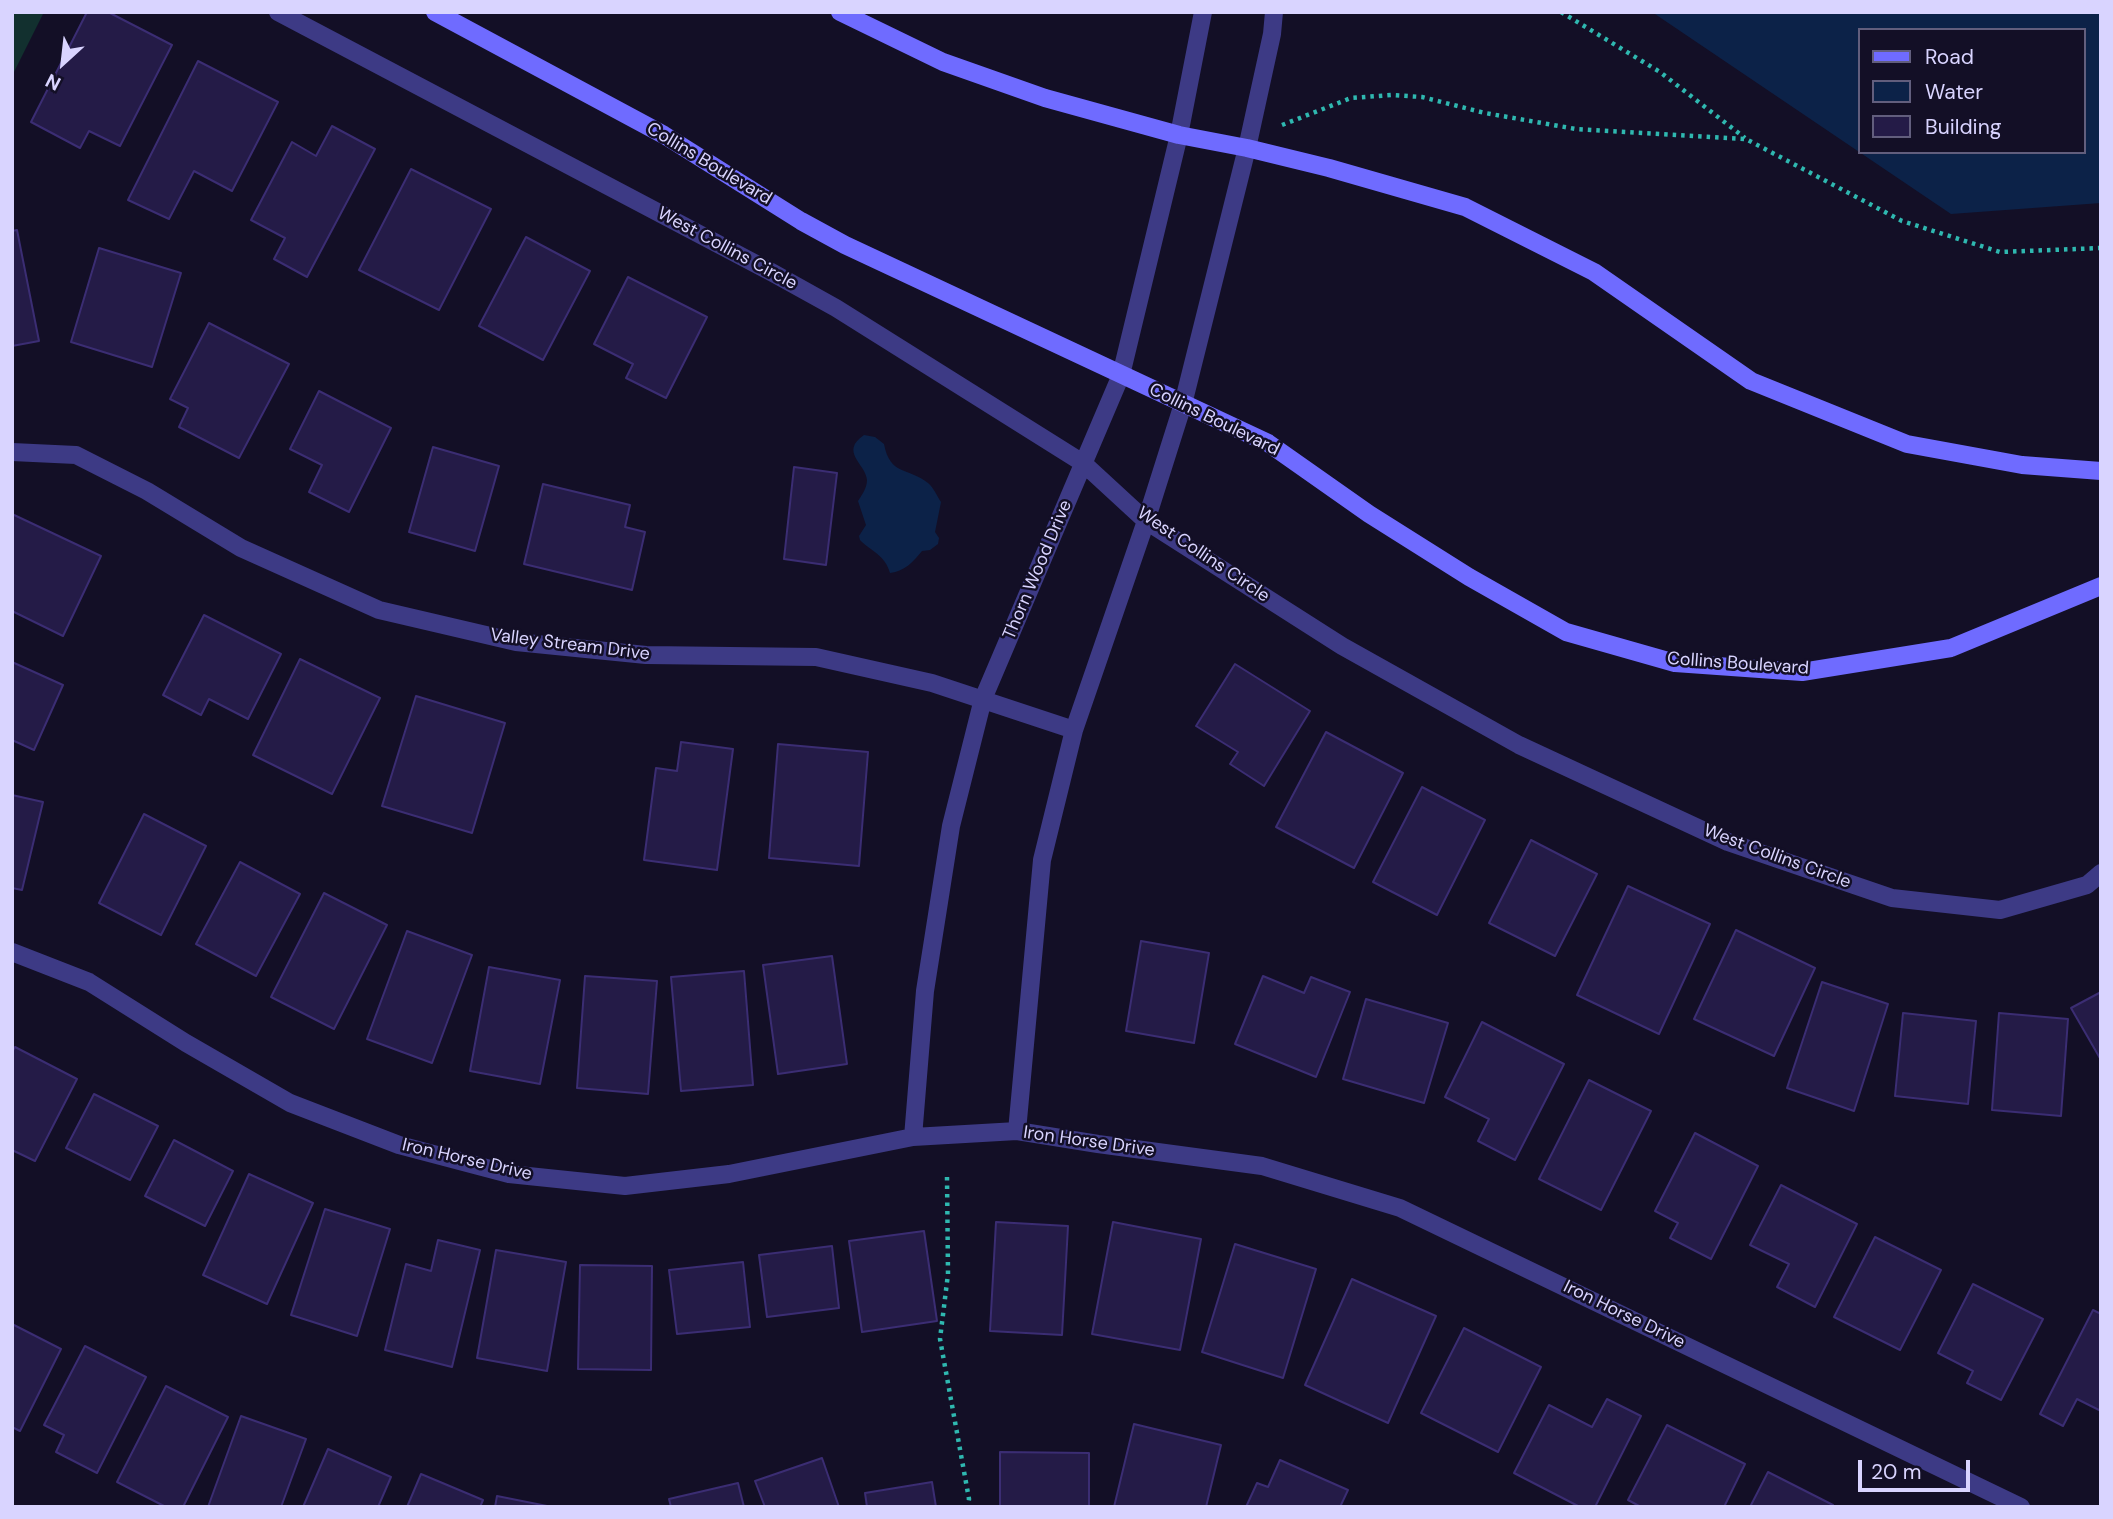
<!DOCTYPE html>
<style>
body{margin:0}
#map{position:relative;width:2113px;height:1519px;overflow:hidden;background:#130f26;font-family:"DM Sans",sans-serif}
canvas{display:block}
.frame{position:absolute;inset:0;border:14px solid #d9d4ff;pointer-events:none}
.legend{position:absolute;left:1858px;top:28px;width:228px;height:126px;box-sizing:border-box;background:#130f26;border:2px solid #625e7d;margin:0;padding:9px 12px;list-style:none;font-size:21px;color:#d9d4ff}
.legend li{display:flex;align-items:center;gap:14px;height:35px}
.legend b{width:35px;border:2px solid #625e7d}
.north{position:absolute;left:28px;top:28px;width:70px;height:70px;-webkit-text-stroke:5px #130f26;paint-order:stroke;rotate:207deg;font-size:19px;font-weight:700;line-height:28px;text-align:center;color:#d9d4ff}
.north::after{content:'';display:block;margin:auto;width:24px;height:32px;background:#d9d4ff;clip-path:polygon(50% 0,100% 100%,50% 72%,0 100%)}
.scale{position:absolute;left:1858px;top:1460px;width:112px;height:32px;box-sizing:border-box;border:4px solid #d9d4ff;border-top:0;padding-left:9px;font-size:21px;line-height:24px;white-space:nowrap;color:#d9d4ff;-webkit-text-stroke:5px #130f26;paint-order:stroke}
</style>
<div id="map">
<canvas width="2113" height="1519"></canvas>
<div class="frame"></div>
<ul class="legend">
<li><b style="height:9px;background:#6f6bff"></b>Road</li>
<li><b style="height:19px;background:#0c2248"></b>Water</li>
<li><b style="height:19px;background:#241b47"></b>Building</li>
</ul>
<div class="north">N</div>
<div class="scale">20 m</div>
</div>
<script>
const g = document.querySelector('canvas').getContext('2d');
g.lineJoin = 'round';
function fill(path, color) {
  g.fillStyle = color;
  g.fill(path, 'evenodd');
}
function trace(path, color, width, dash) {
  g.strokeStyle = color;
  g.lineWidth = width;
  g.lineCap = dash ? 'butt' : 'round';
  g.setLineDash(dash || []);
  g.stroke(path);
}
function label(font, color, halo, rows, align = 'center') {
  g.font = font + ' "DM Sans",sans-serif';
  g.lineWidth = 5;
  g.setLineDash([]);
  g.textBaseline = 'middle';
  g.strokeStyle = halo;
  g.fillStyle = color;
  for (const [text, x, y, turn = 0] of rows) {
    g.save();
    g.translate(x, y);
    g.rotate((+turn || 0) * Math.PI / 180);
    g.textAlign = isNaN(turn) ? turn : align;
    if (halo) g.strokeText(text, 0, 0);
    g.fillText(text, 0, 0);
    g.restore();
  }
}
const green = new Path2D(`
 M12,12H44L12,76Z`);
const water = new Path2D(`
 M1652,12H2101V203L1951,214ZM1859,30H2083V152H1859Z
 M864,435L875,437L884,444C890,476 908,467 928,483C934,488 937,496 941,502L935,532L939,538L938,544L930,550L922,551C913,562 905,571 890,573C885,555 872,552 860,540L859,536L866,525L858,501C862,495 867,488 867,480C866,464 839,452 864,435Z`);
const building = new Path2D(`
 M87,12H108L172,45L120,146L89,131L80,148L31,122Z
 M198,61L278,102L232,191L194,171L169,219L128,200Z
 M332,126L375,149L307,277L274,259L285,238L251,220L292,142L316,156Z
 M411,169L491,209L439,310L359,270Z
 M17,230L39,341L12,346V231Z
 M526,237L590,271L543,360L479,326Z
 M99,248L181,273L152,367L71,342Z
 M628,277L707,317L666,398L626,378L633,364L594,344Z
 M209,323L289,364L239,458L179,427L188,408L170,399Z
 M319,391L391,428L349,512L309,492L322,465L290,449Z
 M433,447L499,466L475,551L409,532Z
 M794,467L837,473L826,565L784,559Z
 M543,484L630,505L625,527L645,532L632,590L524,564Z
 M12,514L101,556L63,636L12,611Z
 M204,615L281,654L248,719L209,699L201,715L163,695Z
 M300,659L380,698L332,794L253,755Z
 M12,662L63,685L34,750L12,740Z
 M1235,664L1310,711L1264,786L1230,764L1238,752L1196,726Z
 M416,696L505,723L472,833L382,806Z
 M1326,732L1403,773L1354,868L1276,827Z
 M681,742L733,749L717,870L644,860L656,768L677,771Z
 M778,744L868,752L859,866L769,858Z
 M1422,787L1485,820L1437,915L1373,882Z
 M12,795L43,802L22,890L12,888Z
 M144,814L206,846L161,935L99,903Z
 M1531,840L1597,874L1555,956L1489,923Z
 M240,862L300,894L256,976L196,944Z
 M1628,886L1710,924L1659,1034L1577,995Z
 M324,893L387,925L334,1029L271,997Z
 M1736,930L1815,968L1774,1056L1694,1019Z
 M407,931L472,955L432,1063L367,1039Z
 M1141,941L1209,953L1194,1043L1126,1031Z
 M832,956L847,1064L778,1074L763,965Z
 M489,967L560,980L540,1084L470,1071Z
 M744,971L753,1085L681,1091L671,977Z
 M585,976L657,981L648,1094L577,1088Z
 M1263,976L1304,993L1311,977L1350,992L1316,1077L1235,1044Z
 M1822,982L1888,1004L1854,1111L1787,1088Z
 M2101,992V1060L2071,1008Z
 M1366,999L1448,1023L1424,1103L1343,1079Z
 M1903,1013L1976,1021L1968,1104L1895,1096Z
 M1999,1013L2068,1019L2061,1116L1992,1110Z
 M1482,1022L1564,1064L1515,1160L1478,1141L1489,1119L1445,1097Z
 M15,1047L77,1079L35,1161L12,1150V1052Z
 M1589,1080L1651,1111L1601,1210L1539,1179Z
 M94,1094L158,1126L130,1180L66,1148Z
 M1695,1133L1758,1166L1711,1259L1670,1238L1678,1223L1655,1211Z
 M174,1140L233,1171L205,1226L145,1196Z
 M249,1174L313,1203L267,1304L203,1275Z
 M1781,1185L1857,1224L1815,1307L1777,1287L1789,1264L1750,1245Z
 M325,1209L390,1229L357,1336L291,1315Z
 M996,1222L1068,1226L1062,1335L990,1331Z
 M1113,1222L1201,1239L1180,1350L1092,1334Z
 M924,1231L937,1321L862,1332L849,1241Z
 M1875,1237L1941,1270L1900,1350L1834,1317Z
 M438,1240L480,1250L452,1367L385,1350L406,1264L431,1271Z
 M1235,1244L1316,1269L1283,1378L1202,1352Z
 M832,1246L839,1308L767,1317L759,1255Z
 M496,1250L566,1262L547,1371L477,1358Z
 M743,1262L750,1327L677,1334L669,1270Z
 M580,1265L652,1266L651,1370L578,1369Z
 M1352,1279L1436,1316L1388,1423L1305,1385Z
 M1973,1284L2043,1319L2001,1400L1967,1383L1973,1371L1938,1353Z
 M2093,1310L2101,1314V1411L2077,1399L2063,1426L2040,1414Z
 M12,1324L61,1349L20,1431L12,1427Z
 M1464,1328L1541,1367L1498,1452L1421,1413Z
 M85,1346L146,1377L97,1473L56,1452L64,1435L44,1425Z
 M166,1386L228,1417L183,1507H166L117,1482Z
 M1607,1399L1641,1416L1595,1507H1580L1514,1473L1549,1405L1592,1427Z
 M241,1416L306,1439L281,1507H208Z
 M1134,1424L1221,1445L1206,1507H1114Z
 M1667,1425L1745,1464L1724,1507H1641L1628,1500Z
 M328,1449L391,1477L378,1507H303Z
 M1000,1452L1089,1453V1507H1000Z
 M822,1458L839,1507H765L755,1481Z
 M1280,1460L1348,1490L1340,1507H1246L1257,1483L1268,1487Z
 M1768,1472L1833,1505L1832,1507H1750Z
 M421,1474L483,1500L480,1507H407Z
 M932,1482L936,1507H867L865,1493Z
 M738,1483L744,1507H671L669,1499Z
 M497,1496L552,1507H495Z`);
const path = new Path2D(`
 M1561,12L1660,72L1745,138
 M1282,125L1351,98L1391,95L1422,97L1485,113L1576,129L1746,139L1902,221L2000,252L2101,248
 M947,1177L948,1274L940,1339L969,1499L968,1507`);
const street = new Path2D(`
 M278,12L773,273L836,308L1083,463L1146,521L1342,646L1519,745L1728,842L1892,898L2000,910L2087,885L2101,873
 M12,452L76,455L147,491L241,548L379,610L516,642L646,655L816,657L932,683L1074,730
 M12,952L89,982L186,1043L290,1103L399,1145L509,1174L625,1186L729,1174L913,1137L1017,1131L1098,1144L1262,1166L1400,1208L2021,1507
 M1017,1131L1042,860L1074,730L1146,521L1183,404L1247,148L1272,34L1274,12
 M913,1137L925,991L951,826L983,699L1121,375L1179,135L1203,12`);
const secondary = new Path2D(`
 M435,12L664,135L801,221L845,245L1268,443L1369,514L1469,577L1566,632L1675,663L1802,672L1951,648L2101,586
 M840,12L943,62L1045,98L1179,135L1247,148L1329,168L1465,207L1594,272L1751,381L1907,444L2022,465L2101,471`);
const streetNames = [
 ["Collins Boulevard",709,164,31],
 ["West Collins Circle",727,249,28],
 ["Collins Boulevard",1214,420,26],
 ["West Collins Circle",1203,555,34],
 ["Thorn Wood Drive",1038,570,-67],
 ["Valley Stream Drive",570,645,7],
 ["Collins Boulevard",1738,664,4],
 ["West Collins Circle",1777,857,20],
 ["Iron Horse Drive",1089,1142,8],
 ["Iron Horse Drive",467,1160,13],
 ["Iron Horse Drive",1624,1315,26]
];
fill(green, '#12302f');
fill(water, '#0c2248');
fill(building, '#241b47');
trace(building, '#3b2d73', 2);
trace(path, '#2fb8b0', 4.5, [3.5, 5]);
trace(street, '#3d3a85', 18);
trace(secondary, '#6f6bff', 18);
label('18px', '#d9d4ff', '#130f26', streetNames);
</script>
